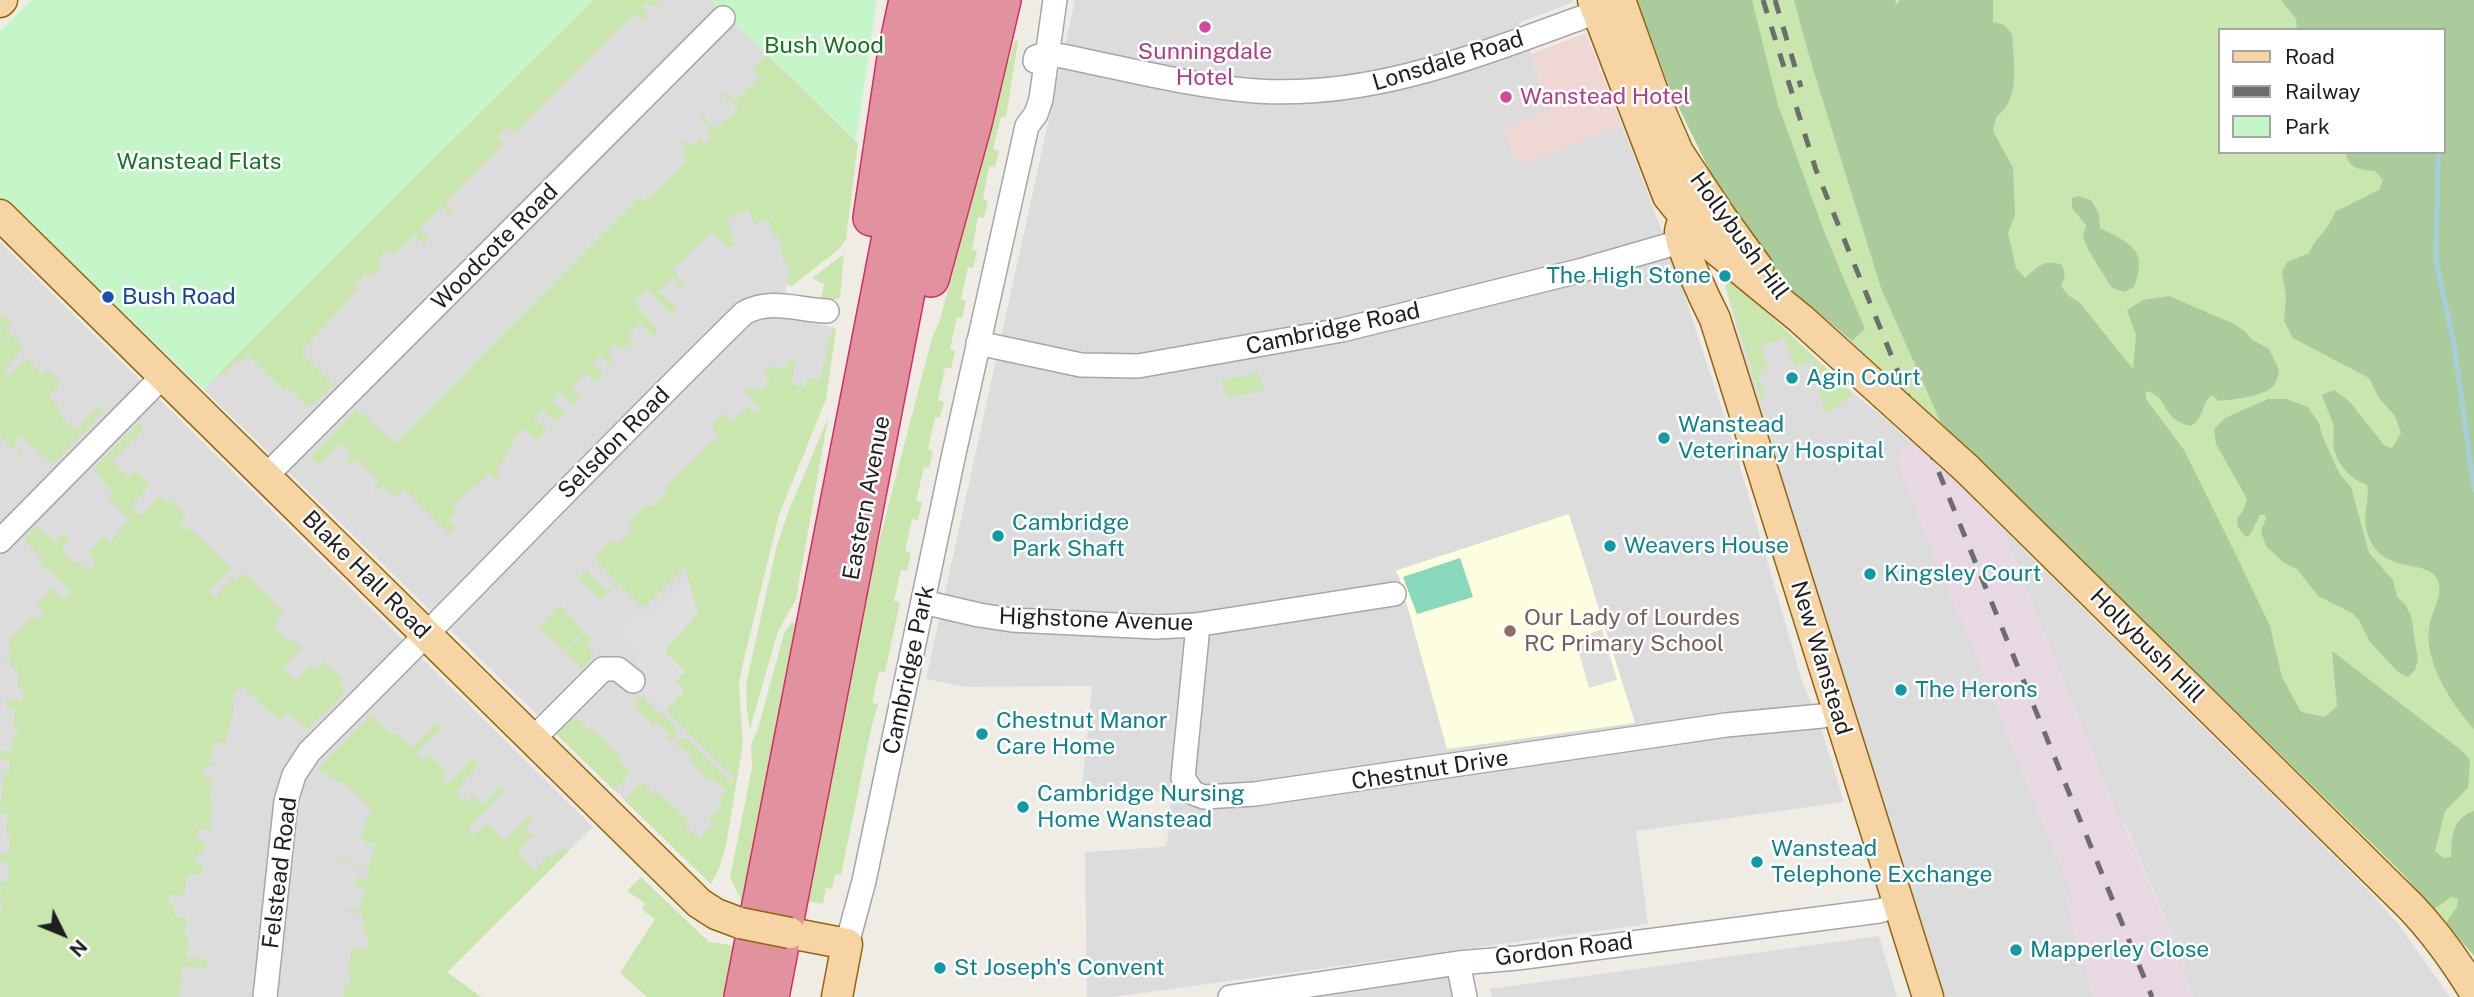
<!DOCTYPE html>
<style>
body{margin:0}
#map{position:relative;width:2474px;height:997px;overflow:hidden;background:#efece5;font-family:"Public Sans",sans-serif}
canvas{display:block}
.legend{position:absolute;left:2218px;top:28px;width:228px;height:126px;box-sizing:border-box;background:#fff;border:2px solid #a5a5a5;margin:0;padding:9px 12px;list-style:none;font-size:21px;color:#1f1f1f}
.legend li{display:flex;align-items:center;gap:14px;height:35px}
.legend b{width:35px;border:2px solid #a5a5a5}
.north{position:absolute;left:28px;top:899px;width:70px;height:70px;-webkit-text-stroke:5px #fff;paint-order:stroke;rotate:133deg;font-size:19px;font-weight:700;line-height:28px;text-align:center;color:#1f1f1f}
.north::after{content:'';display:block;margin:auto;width:24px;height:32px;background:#1f1f1f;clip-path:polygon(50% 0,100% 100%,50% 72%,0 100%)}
</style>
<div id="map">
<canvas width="2474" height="997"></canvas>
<ul class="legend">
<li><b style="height:9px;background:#f6d4a3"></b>Road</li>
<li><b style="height:9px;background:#6d6d6d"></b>Railway</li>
<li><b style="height:19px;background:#c5f6ca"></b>Park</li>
</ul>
<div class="north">N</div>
</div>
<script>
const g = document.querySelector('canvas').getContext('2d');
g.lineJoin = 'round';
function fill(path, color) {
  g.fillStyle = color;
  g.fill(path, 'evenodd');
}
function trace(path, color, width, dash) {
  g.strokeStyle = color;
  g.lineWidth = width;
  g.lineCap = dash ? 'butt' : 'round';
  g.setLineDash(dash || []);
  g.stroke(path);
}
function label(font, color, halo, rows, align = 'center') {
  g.font = font + ' "Public Sans",sans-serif';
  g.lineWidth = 5;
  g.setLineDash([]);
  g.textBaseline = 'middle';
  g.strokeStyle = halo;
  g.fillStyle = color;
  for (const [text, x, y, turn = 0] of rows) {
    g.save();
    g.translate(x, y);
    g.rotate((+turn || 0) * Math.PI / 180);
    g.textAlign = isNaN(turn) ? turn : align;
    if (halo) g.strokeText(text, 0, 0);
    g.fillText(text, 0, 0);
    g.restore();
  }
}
const residential = new Path2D(`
 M593,0H711L824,109L780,316L832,327L805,454L687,570L739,751L711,884L203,389Z
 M1075,0H1573V2L1519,23L1552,109L1504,128L1517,165L1622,125L1674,263L1737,456L1802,681L1822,731L1844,802L1636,831L1648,924L1112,997H1087L1085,852L1163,847L1167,843L1171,799L1163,792L1082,786L1092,686L966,687L926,679Z
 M0,242L593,827L447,972L481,997H0Z
 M1732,280L1853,393L1892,424L1910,442L2073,897L2066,899L2093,997H1938L1762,429L1725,285Z
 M2001,527L2371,893L2399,925L2450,997H2193L2181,968L2185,966L2124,822L2121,824Z
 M1879,936L1897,997H1492L1490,989Z
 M1450,977L1454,997H1321Z`);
const commercial = new Path2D(`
 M1586,33L1622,125L1516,166L1504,127L1552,109L1531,54Z`);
const industrial = new Path2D(`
 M1841,332L1957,439L1977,503L2001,527L2121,823L2123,822L2185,967L2182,969L2193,997H2093L2066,899L2073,896L1896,461L1910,442L1861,351Z`);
const education = new Path2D(`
 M1569,514L1635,723L1447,749L1399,576L1395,571Z`);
const grass = new Path2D(`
 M593,0H655L659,4L655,8L647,2L642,7L648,14L642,20L634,14L517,131L514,133L508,127L497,137L504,144L445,203L455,213L452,216L442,206L420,229L429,238L424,244L414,235L394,255L387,249L377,259L383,266L370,278L366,274L355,285L359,289L300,352L333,385L309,408L289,388L285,391L248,355L241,362L237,360L222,375L219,372Z
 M1637,0H2474V956L2404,875L2010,488L1841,332L1806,295L1718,188L1670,89ZM2220,30H2444V152H2220Z
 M1015,40L1018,41L1006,117H1001L993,149L999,151L995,167H989L983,199L988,201L984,218L978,217L972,249L977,251L973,268L968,267L961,299L966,301L962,318L957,317L950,349L955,351L951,368H945L938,400L944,402L940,418L935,417L928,449L933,451L929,468L924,467L916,501L922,502L918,520L912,519L905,551L911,553L907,571L901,570L894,601L900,602L885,672L879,671L872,703L878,704L871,729L841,875L835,874L832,889L826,888L823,904L807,901L822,829L851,650L932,338L940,320L992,115Z
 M767,55L858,143L846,239L840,248L792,286L786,284L790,264L784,263L779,236L773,237L769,220L755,224L748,209L727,220L735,246L729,248L712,232L672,270L686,286L683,289L673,278L659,291L677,309L672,314L647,289L634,302L657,330L655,337L640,323L627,336L633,342L630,346L628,344L622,350L614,343L607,351L614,358L609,364L600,355L592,363L603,374L595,382L585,373L572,387L581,397L572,405L559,392L552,401L564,413L556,422L542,409L534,418L547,431L537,440L524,428L511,441L514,444L504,454L506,457L495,469L501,475L496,480L489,474L474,488L472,486L452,506L457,511L449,520L457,528L450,535L404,489L395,497L383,485L376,491L373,488L379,481L357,459L351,465L346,461L352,454L341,443L319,465L310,457L357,409L395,444L615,222L640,197L645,202L687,160L682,154L686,149L681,143L684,140L691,147L699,138L705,144L712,137L707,131L710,127L699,116L701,114L716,129L727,118L729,119L738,109L723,95L726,92L736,101L760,77L752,69Z
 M844,254L840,298L828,301L821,299L824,284L812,278Z
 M1732,280L1853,394L1826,414L1811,362L1794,367L1785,338L1761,346L1768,368L1760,370L1761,373L1758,375L1766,397L1761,399L1725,285Z
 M4,315L11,322L5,329L24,347L8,365L10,367L4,374L8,377L26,359L42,374L48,369L61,383L48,396L61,409L57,413L75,430L98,406L104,411L52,464L21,435L13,445L24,456L22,457L0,436V319Z
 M832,327L836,329L826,399L779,515L743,663L739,684L743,743L726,845L720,866L711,884L624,800L642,782L655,795L658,792L689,822L686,826L699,839L715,824L709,818L722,804L718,800L726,791L712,778L709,780L690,761L692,758L679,745L674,750L680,739L686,738L732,783L733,776L666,710L684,691L676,681L664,651L688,579L685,567L643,608L618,583L601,600L578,578L586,570L607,591L617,581L594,558L611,540L617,545L634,529L628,523L646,505L650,508L668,491L665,487L667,485L719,435L711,426L724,413L733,421L748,406L755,413L760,408L745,392L749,388L753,392L757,388L761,391L770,382L763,374L771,366L785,369L788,359L796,361L791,384L805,387L808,378L820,380Z
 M1258,373L1265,390L1226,398L1222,380Z
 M828,418L796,599L778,631L750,729L747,711L746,684L777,545L789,510Z
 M139,423L144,428L112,461L128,477L135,471L150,485L131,506L142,516L159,496L169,504L172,501L186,515L179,522L188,531L191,529L231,569L209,592L215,597L233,577L237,580L244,573L283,611L280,614L282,616L273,626L288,641L291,638L305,651L301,649L283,669L295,680L310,666L316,670L324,662L343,681L340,686L346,692L306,730L288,712L279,720L241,685L232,694L234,709L225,744L215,742L209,762L217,765L204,766L203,777L212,780L210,802L213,803L210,830L198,829L196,840L205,842L203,854L198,853L195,859L197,863L203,864L201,875H187L184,896L169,895L168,905L175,906L174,916L186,918L184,935L189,936L186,957L208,960L206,969L182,966L179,997H0V912L2,911L3,903L0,902L1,881H8L9,863L0,862V854H9L10,835L6,834L8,814L0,813L4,773H9L10,761L0,760V751L11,752L13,737L20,732V729L13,728L15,708L6,707L7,699L23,701L24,689L17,688L19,669L10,668L11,659L4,658L12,649L7,643L33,616L37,620L44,613L36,605L52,588L63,599L71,592L40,562L42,559L24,539L38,525L55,542L64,533L70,539L61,549L76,563L78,562L85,568H91L94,564V560L88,554L104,536L111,541L129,520L108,498L113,492L93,469Z
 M560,605L584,631L564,651L539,627Z
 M791,623L800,625L747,901L741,900L730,877L752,768L751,744L758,729L784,633Z
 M585,632L592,640L586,646L595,655L582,669L565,653Z
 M642,696L678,730L672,740H666L670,735L657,723L654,726L634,706L637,704L635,702Z
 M371,715L394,736L397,734L412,748L437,723L442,728L416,754L422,760L428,754L447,773L442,778L447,784L473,758L479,765L461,783L463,785L457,791V795L465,803L473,795L482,805L501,786L505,790L468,828L474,835L487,823L505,840L530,815L534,819L525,829L533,836L517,853L534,870L550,854L553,857L563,848L568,852L447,972L481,997H343L345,984H349L351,974L347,973L352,947L366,950L368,935L363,934L365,923L362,922L363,915L347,911V908L358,911L365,889L354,886L356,878L366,881L369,869L335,859L336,857L368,868L376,845L360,839L371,808L346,786L317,769Z
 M574,715L589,730L592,728L622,757L619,761L631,772L614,790L556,734Z
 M641,877L709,942L736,946L727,997H647L620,973L655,919L642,910L645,903L627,891Z`);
const forest = new Path2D(`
 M1637,0H1752L1778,105L1825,234L1865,329L1852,341L1787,286L1729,217L1718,188L1670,89Z
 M1794,0H1896L1895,6L1900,0H1993V22L2004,25L2012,34C2013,63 2022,98 1996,117L1993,131L2013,168L2015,215L2008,233L2016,268L2025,278C2038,267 2044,258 2062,265L2065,275L2061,286L2068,295L2080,303L2133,369L2136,335L2127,310L2143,300L2169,296L2234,324L2246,332L2251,339L2269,349L2279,370C2278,376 2277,382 2273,386C2265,396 2232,400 2219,401L2212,395C2201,403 2205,417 2191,426C2160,420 2170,396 2146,391V399L2184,450L2237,557L2270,626L2282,677L2301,712L2325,717L2337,706L2332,651L2461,750L2470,760L2468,788L2445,811L2435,851L2443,858L2451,857C2452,837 2452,818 2474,811V956L2446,923L2457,907L2458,899L2451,897L2433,910L2404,875L1941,423L1881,288L1810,59Z
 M2281,0H2474V729C2451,704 2421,657 2430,623C2433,610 2443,594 2438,581C2428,555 2378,580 2366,528C2363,513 2370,499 2367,485C2352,480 2338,466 2334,449C2332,440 2336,430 2332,421C2329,412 2325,405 2322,395L2334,390L2349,401L2384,445L2392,448L2401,433L2395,416L2379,398L2369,378L2293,338L2284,321L2286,297L2282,272L2287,262L2309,253C2317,235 2328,232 2335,212L2379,190L2383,180L2375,171C2361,170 2347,169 2346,152H2444V30H2297L2296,19Z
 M2078,196L2091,200L2099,214L2100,228C2130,244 2149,248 2134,287L2124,292L2111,287L2089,251L2083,237L2086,225L2072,208V198Z
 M2268,399H2287L2308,407L2319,423L2322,435L2339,473L2351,487L2369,553L2393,580L2397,597L2405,604L2411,615L2418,660L2415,670L2408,677L2398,672L2369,641L2359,620L2352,613L2318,596L2297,569L2283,562L2266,546L2261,531L2266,518L2265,515H2260L2250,535L2246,537L2238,527L2237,519L2244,509L2247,499L2216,444L2214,429L2225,418Z`);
const park = new Path2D(`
 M32,0H593L203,389L80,272L77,274L0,199V31Z
 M711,0H877L856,140Z`);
const pitch = new Path2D(`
 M1460,558L1473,597L1417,614L1403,577Z`);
const parking = new Path2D(`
 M688,579L698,614L664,651L685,671L676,681L684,691L666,710L648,693L642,691L639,675L645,670L634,660L640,654L618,633L638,613L647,621Z
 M1602,629L1617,680L1589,688L1575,639Z`);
const stream = new Path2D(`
 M2438,152L2436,261L2454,344L2474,490`);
const minor = new Path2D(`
 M1035,61L1036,57L1046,54L1062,56C1126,69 1191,86 1256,91C1378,99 1485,52 1597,12
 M978,343L1081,365L1138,366L1342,330L1579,271L1683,241
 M266,476L723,18
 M0,541L164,375
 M923,602L979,615L1012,620L1156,627L1195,625L1394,594
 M1195,625L1197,636L1183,778L1193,793L1204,797L1255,794L1726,725L1822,716L1837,711
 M533,739L603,669H618L633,681
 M847,944L864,881L953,458L1027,126L1036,114L1041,99L1055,0
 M1458,963L1465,997
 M265,997L286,801L294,775L309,752C456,607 597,457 744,313C770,298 799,310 827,311
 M1230,997L1458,963L1517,958L1879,911L1898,905`);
const major = new Path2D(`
 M1593,0L1668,196L1702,238L1801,319L1884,394
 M1620,0L1658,106L1678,152L1721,217L1758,268
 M0,2L2,0
 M1678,152C1683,172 1687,191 1686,211C1686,219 1680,225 1680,232C1680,247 1707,303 1715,319L1928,997
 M0,215L699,903L716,914L740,923
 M1966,468L2410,906C2435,932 2455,960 2474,991
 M790,933L847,944L837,997`);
const highway = new Path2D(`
 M871,218L896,51L907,0
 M931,279L974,123L1003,0
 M742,997L936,0
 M771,997L938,131L969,0`);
const rail = new Path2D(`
 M1763,0L1816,170L2152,997
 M1775,0L1801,87`);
const majorBridge = new Path2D(`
 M1884,394L1966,468
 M740,923L790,933`);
const markers = [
 [1205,27,7,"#d1479c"],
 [1506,97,7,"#d1479c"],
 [1725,276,7,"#0f9aa8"],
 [108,297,7,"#1a4fb4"],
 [1792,378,7,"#0f9aa8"],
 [1664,438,7,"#0f9aa8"],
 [998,536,7,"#0f9aa8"],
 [1610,546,7,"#0f9aa8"],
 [1870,574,7,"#0f9aa8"],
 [1510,631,7,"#8d6e63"],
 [1901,690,7,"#0f9aa8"],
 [982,734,7,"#0f9aa8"],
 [1023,807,7,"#0f9aa8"],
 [1757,862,7,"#0f9aa8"],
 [2016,950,7,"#0f9aa8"],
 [940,968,7,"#0f9aa8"]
];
const parkNames = [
 ["Bush Wood",824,46],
 ["Wanstead Flats",199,162]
];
const hotelNames = [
 ["Sunningdale",1205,52],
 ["Hotel",1205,78],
 ["Wanstead Hotel",1520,97,"left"]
];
const streetNames = [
 ["Lonsdale Road",1448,61,-17],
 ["Hollybush Hill",1739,236,54],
 ["Woodcote Road",495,247,-45],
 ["Cambridge Road",1333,329,-12],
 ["Selsdon Road",614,443,-45],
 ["Eastern Avenue",867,498,-79],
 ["Blake Hall Road",366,575,45],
 ["Highstone Avenue",1096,620,2],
 ["Hollybush Hill",2147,646,45],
 ["New Wanstead",1821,658,73],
 ["Cambridge Park",909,670,-78],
 ["Chestnut Drive",1430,770,-9],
 ["Felstead Road",280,873,-83],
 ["Gordon Road",1564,950,-7]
];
const cultureNames = [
 ["The High Stone",1711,276,"right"],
 ["Agin Court",1806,378],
 ["Wanstead",1678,425],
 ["Veterinary Hospital",1678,451],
 ["Cambridge",1012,523],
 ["Park Shaft",1012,549],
 ["Weavers House",1624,546],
 ["Kingsley Court",1884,574],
 ["The Herons",1915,690],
 ["Chestnut Manor",996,721],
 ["Care Home",996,747],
 ["Cambridge Nursing",1037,794],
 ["Home Wanstead",1037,820],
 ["Wanstead",1771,849],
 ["Telephone Exchange",1771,875],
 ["Mapperley Close",2030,950],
 ["St Joseph's Convent",954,968]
];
const transitNames = [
 ["Bush Road",122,297]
];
const educationNames = [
 ["Our Lady of Lourdes",1524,618],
 ["RC Primary School",1524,644]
];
fill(residential, '#dddcdc');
fill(commercial, '#efd7d6');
fill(industrial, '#e8d8e4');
fill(education, '#fdfde0');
fill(grass, '#c9e6ae');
fill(forest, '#aacc9d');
fill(park, '#c5f6ca');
fill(pitch, '#88d9bb');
fill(parking, '#dfdfdf');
trace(stream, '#a8ceda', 5);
trace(minor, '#a6a6a6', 26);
trace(major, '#916609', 33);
trace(highway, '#d12f63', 38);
trace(minor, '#fff', 23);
trace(major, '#f6d4a3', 30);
trace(highway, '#e2929f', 35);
trace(rail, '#6d6d6d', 5, [14, 14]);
trace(majorBridge, '#916609', 33, []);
trace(majorBridge, '#f6d4a3', 30);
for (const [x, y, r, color] of markers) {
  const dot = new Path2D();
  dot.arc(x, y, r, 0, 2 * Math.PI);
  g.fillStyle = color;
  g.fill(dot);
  trace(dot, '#fff', 2.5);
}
label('23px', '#12771c', '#fff', parkNames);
label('23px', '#b23c85', '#fff', hotelNames);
label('23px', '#1f1f1f', '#fff', streetNames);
label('23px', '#0d838f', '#fff', cultureNames, 'left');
label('23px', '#164399', '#fff', transitNames, 'left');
label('23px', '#785e54', '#fff', educationNames, 'left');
</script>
